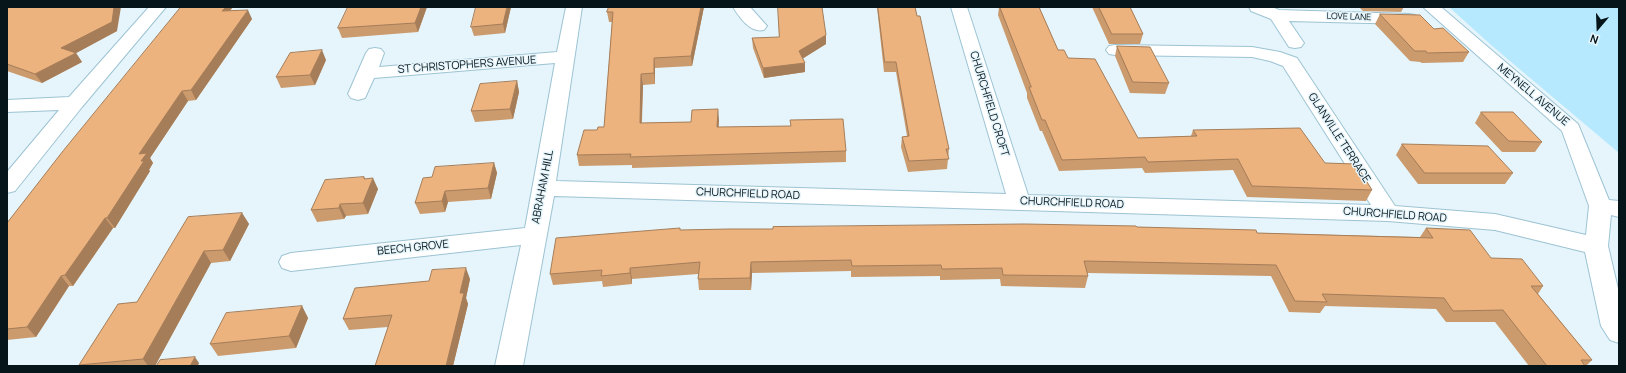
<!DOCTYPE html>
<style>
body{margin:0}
#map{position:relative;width:1626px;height:373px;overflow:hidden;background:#e5f5fb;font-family:Manrope,sans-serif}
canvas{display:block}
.frame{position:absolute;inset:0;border:8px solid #06151a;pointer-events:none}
.north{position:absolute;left:1578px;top:8px;width:40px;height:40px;-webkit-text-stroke:3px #e5f5fb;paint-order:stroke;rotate:199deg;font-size:11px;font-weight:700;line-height:16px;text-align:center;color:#06151a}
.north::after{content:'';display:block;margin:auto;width:14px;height:18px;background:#06151a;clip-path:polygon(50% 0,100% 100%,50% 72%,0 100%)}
</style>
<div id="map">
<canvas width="1626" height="373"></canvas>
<div class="frame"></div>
<div class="north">N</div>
</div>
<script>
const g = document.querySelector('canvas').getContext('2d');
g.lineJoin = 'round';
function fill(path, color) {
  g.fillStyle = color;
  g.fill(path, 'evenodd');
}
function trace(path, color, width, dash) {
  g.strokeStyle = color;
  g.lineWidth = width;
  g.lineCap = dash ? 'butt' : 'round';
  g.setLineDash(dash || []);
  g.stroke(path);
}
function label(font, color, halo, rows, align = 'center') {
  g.font = font + ' Manrope,sans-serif';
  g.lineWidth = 3;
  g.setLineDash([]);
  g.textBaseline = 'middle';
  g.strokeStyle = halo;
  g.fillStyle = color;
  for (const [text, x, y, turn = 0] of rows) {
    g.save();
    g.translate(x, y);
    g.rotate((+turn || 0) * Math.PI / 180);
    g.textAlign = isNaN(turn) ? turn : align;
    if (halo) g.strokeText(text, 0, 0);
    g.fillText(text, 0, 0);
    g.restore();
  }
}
const green = new Path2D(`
 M1449,7H1619V153L1491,45Z`);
const minor = new Path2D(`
 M149,7H166L82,107L15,191L7,193V172L59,110L7,112V100L69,97Z
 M566,7H582L556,181L1006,194L951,7H967L1028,195L1371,205L1283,66L1270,61L1252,57L1115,55L1109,54L1106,50L1109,46L1115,45L1252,47L1280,52L1297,58L1395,206L1495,214L1586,235L1589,206L1562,131L1423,7H1441L1578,124L1609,200L1619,201V217L1611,215L1608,246L1619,293V343L1610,340L1601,326L1585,252L1495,230L1388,221L554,196L523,366H495L521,245L291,271L282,268L279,262L282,256L291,253L525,228L555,63L374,78L365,98L358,100L351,98L348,94L366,53L369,49L375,48L381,49L384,53L379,67L557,52Z
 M733,7H750L767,26L764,30C750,33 740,18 733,7Z
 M1249,7H1272L1279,10L1409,14L1415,15L1418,19L1415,23L1409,24L1289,21L1304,43L1301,47L1295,48L1289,47L1271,19L1251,11Z`);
const wall = new Path2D(`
 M7,7L117,31L76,53L82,62L42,83L7,71Z
 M181,7H233L230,11L252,19L196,100L188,101L150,158L153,163L149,170L150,171L115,228H113L73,286H69L36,337L7,340V223Z
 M427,7L418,32L342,38L338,28Z
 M511,7L505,33L474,36L471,27Z
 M609,7H704L692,66L655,68V84L643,85L642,123L691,122L719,120L718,127L846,151V162L632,168V165L579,166L577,155L597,130L604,127L612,22H609L607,12Z
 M877,7H915L949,149L947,169L908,172L901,147L902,137L907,136L896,72H884Z
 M999,7H1039L1058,50L1068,58L1138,138L1191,136L1193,130L1325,163L1372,190L1366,201L1247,197L1233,170L1145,173L1142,168L1059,171L1042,131H1040L1027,98V93L998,15Z
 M1092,7H1130L1143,34L1140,44H1109Z
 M1359,7H1404L1401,12L1363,11Z
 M1380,14L1434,29L1469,52L1463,62L1422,63L1420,62L1410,61L1375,24Z
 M752,38L826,44L803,58L805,72L764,78L753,48Z
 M1117,46L1169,83L1165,94L1130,93L1115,56Z
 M326,60L315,85L281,88L276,77Z
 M517,81L519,92L513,119L475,122L471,111Z
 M1481,112L1542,142L1535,152H1502L1475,123Z
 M1402,144L1513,173L1505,184H1418L1396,155Z
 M494,163L497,173L491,199L448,202L445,212L420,214L415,203L432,177Z
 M365,179L378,189L368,214L346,216L344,219L317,222L311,210Z
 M242,213L249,224L230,261L211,263L155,366H80L79,365Z
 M1137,227L1257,233L1420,237L1426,228L1491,258L1543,286L1538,294L1592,360L1586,366H1529L1495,322H1446L1436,309L1325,306L1320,313L1289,312L1271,276L1087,273L1088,276L1085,288L1001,286L1000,279L940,280V276L851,277V271L752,273L751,290H699L698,279V274L632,279V284L603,287L602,281L553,285L550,274L680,230Z
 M470,279L466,298L468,304L453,366H375L388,327L349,330L343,319Z
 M302,306L308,318L296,348L218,356L210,344Z`);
const shadedWall = new Path2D(`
 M114,7H121L117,31L67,58L61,48Z
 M224,7H233L230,10L232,14L222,11Z
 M421,7H427L418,32L415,23Z
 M507,7H511L505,33L503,24Z
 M701,7H704L692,66L691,56Z
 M248,10L252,19L196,100L191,90Z
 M826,35V44L799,61V51Z
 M322,50L326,60L315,85L310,75Z
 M76,53L82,62L42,83L35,74Z
 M654,58L655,68V84L654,73Z
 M805,63V72L764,78L763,68Z
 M641,74L643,85L641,133L640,123Z
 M517,81L519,92L513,119L510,109Z
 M182,91L188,101L150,158L153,163L149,170L150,171L115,228L107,218L139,154Z
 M718,109L719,120L718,138L717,127Z
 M494,163L497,173L491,199L488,188Z
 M364,177L369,188L373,178L378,189L368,214L363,203L364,179Z
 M445,191L448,202L445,212L442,201Z
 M340,204L346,216L344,219L339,208Z
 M242,213L249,224L230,261L223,250Z
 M105,218L113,228L73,286L65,275Z
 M204,251L211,263L155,366H148L143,359Z
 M751,262L752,273L751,290L750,278Z
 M466,268L470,279L466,298L468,304L453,366H446L460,293Z
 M630,268L632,279V284L630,273Z
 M61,276L69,286L36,337L27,327Z
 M302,306L308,318L296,348L289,336Z
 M195,357L199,363L198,366H190Z`);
const building = new Path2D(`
 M7,7H114L112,22L61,48L76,53L35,74L7,64Z
 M181,7H226L222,11L248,10L191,90L182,91L139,154L147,153L141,161H144L107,218H105L65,275L61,276L27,327L7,329V223L63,151Z
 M348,7H421L415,23L338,28Z
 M476,7H507L503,24L471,27Z
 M609,7H701L691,56L654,58V73L641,74L640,123L691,122L692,110L718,109L717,127L791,126L790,120L843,119L846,151L630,157L631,154L577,155L584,130H597L598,127H604L613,12H607Z
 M778,7H822L826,35L799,51L805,63L763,68L752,38L779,37Z
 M878,7H915L917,16H920L949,149H946L949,159L909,161L902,137L909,136L896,62H885Z
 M1000,7H1039L1058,50H1064L1068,58L1095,59L1138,138L1197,136L1193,130L1300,128L1325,163L1356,164L1372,190L1252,186L1238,159L1148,162L1145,157L1062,160L1045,120H1042L1029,87H1031Z
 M1099,7H1130L1143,34H1112Z
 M1380,14L1420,15L1434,29L1443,28L1469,52L1427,53L1426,51H1415Z
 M1117,46L1150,47L1169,83L1133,82Z
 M322,50L310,75L276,77L290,53Z
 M517,81L510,109L471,111L480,84Z
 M1481,112H1513L1542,142L1509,141Z
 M1402,144L1488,146L1513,173H1425Z
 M494,163L488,188L445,191L442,201L415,203L423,178L432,177L435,167Z
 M364,177V179L373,178L363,203L340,204L339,208L311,210L325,180Z
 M242,213L223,250L204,251L143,359L79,365L118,304L137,302L188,217Z
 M1025,224L1136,226L1137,227L1256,230L1257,233L1433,238L1426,228L1470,230L1491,258L1522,259L1543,286H1531L1592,360H1581L1585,366H1547L1503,310L1453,311L1444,298L1322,294L1327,302L1295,301L1276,265L1084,261L1088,276L1003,275L1002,268L942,269L941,265L852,266L851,260L751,262L750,278L698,279L700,262L630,268V273L601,276L602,270L550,274L556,238L680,228V230L729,229H773V227Z
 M466,268L460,293H464L446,366H375L392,315L343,319L355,288L429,281L432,270Z
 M302,306L289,336L210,344L226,313Z
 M195,357L190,366H156L160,360Z`);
const farStreetnames = [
 ["LOVE LANE",1349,17,2]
];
const streetNames = [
 ["ST CHRISTOPHERS AVENUE",467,65,-4],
 ["MEYNELL AVENUE",1533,95,40],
 ["CHURCHFIELD CROFT",989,104,73],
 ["GLANVILLE TERRACE",1339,138,57],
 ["ABRAHAM HILL",543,187,-79],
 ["CHURCHFIELD ROAD",748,194,2],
 ["CHURCHFIELD ROAD",1072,203,2],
 ["CHURCHFIELD ROAD",1395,215,4],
 ["BEECH GROVE",413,248,-6]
];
fill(green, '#b7e9fe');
trace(minor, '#9dc3d3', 2);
fill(minor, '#fff');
fill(wall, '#cb9a6d');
fill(shadedWall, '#a57d59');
fill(building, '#ecb37f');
trace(building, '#a57d59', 1);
label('9px', '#06151a', '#e5f5fb', farStreetnames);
label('11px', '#06151a', '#e5f5fb', streetNames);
</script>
